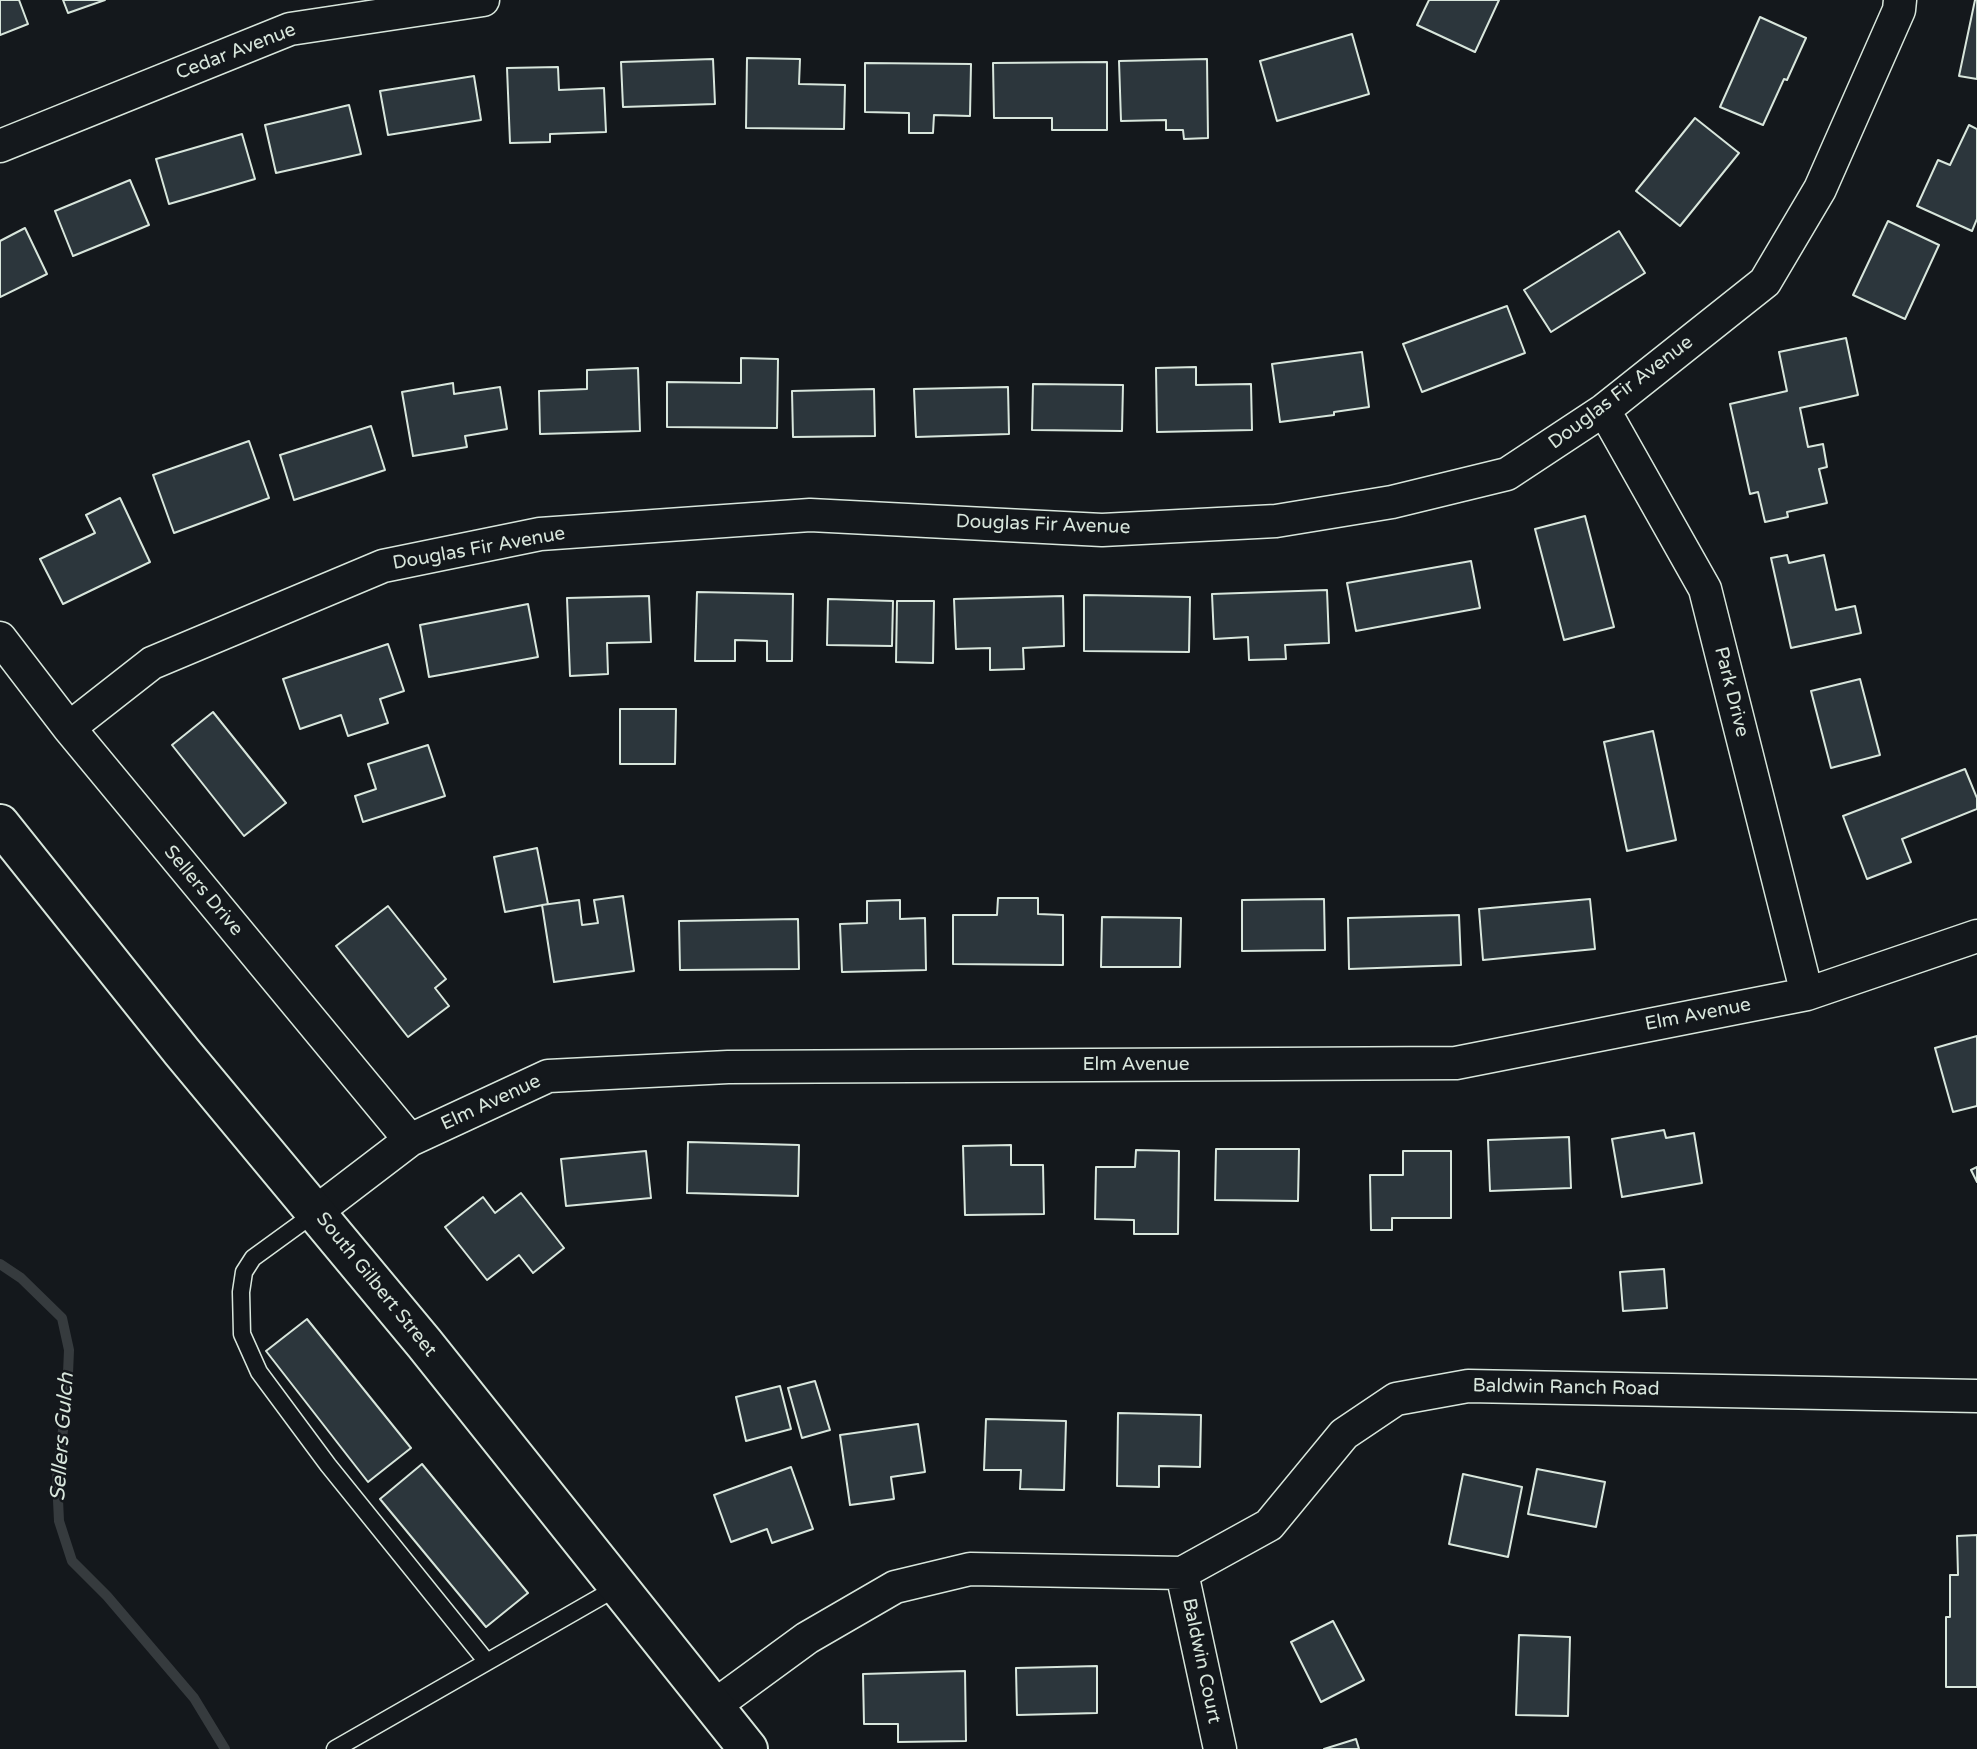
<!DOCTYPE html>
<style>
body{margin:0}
canvas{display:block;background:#14181c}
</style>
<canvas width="1977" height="1749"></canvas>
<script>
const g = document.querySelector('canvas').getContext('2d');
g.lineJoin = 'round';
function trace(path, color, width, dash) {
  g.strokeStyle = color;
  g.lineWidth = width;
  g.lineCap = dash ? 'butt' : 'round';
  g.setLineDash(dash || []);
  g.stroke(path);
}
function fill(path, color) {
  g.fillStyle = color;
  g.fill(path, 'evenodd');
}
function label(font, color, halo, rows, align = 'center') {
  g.font = font + ' "Varela Round",sans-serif';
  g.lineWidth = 5;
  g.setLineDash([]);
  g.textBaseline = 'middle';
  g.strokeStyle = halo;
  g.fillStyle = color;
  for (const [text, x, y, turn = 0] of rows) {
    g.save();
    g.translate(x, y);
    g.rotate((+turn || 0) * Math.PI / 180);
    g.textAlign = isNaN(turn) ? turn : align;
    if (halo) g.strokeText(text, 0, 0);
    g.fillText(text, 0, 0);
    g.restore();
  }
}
const stream = new Path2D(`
 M0,1264L21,1278L62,1318L69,1350L67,1397L57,1479L59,1521L72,1561L107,1596L194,1698L225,1749`);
const building = new Path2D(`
 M0,0H19L28,24L0,35Z
 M63,0H105L68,13Z
 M1429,0H1499L1475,52L1417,25Z
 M1975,0H1977V79L1959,76Z
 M1760,17L1806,38L1787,80L1784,79L1763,125L1720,107Z
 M1352,34L1369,94L1277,121L1260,61Z
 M747,58L800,59L799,84L845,85L844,129L746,128Z
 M713,59L715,104L623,107L621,62Z
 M1207,59L1208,138L1184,139L1183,130H1166V120L1121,121L1119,61Z
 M1107,62V130H1052V118H994L993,63Z
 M865,63L971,64L970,116L934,115L933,133H909V113L865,112Z
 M558,67L559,90L604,88L606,132L550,134V142L510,143L507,68Z
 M474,76L481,120L388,135L380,91Z
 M349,105L361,154L276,173L265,125Z
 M1695,118L1739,153L1680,226L1636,191Z
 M1969,125L1977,129V219L1972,231L1917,206L1938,160L1950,165Z
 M242,134L255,179L169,204L156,159Z
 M130,180L149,225L73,256L55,211Z
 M1888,221L1939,245L1905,319L1853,295Z
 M25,228L47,274L0,297V241Z
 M1619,231L1645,273L1551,332L1524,290Z
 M1507,306L1525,353L1422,392L1403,344Z
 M1846,338L1858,395L1800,408L1808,447L1823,444L1827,467L1819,469L1827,503L1787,512L1788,517L1765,522L1758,492L1750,494L1730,404L1787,391L1779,352Z
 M1362,352L1369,407L1334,412V415L1280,422L1272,364Z
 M741,358L778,359L777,428L667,427V382L741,383Z
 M1196,367V385L1251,384L1252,430L1157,432L1156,368Z
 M638,368L640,431L540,434L539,391L587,389V370Z
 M453,383L454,394L500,387L507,429L465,436L467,447L413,456L402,392Z
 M1033,384L1123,385L1122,431L1032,430Z
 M1008,387L1009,434L916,437L914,389Z
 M874,389L875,436L793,437L792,391Z
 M371,426L385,470L294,500L280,455Z
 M249,441L269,498L174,533L153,475Z
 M120,498L150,562L63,604L40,559L95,533L86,515Z
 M1585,516L1614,627L1564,640L1535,529Z
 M1787,555L1789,563L1824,555L1836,610L1855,606L1861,633L1791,648L1771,558Z
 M1471,561L1480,608L1356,631L1347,583Z
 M1327,590L1329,643L1285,645L1286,659L1249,660L1248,637L1214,639L1212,594Z
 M697,592L793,594L792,661H767V641L735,640V661H695Z
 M1084,595L1190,597L1189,652L1084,651Z
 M649,596L651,642L607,643L608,674L570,676L567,598Z
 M1063,596L1064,646L1023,648L1024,669L990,670V648L956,649L954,599Z
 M828,599L893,601L892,646L827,645Z
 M897,601H934L933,663L896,662Z
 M528,604L538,657L429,677L420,625Z
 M388,644L404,691L380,699L388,723L348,736L341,715L300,729L283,679Z
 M1860,679L1880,755L1831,768L1811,691Z
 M620,709H676L675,764H620Z
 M213,712L286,803L244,836L172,745Z
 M1653,731L1676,840L1627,851L1604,742Z
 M428,745L445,796L363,822L355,796L376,789L368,764Z
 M1965,769L1977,798V809L1902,839L1911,862L1867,879L1843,816Z
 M537,848L548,904L505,912L494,857Z
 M623,896L634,971L554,982L542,905L579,900L582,925L598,923L594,900Z
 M998,898H1038V914L1063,915V965L953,964V915H997Z
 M1324,899L1325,950L1242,951V900Z
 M1590,899L1595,949L1483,960L1479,909Z
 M900,900V919L925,918L926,970L842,972L840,924L867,923V901Z
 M388,906L446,979L435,988L449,1006L408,1037L336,946Z
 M1459,915L1461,965L1349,969L1348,918Z
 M1102,917L1181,918L1180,967H1101Z
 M798,919L799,969L680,970L679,921Z
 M1977,1036V1106L1953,1112L1935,1048Z
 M1664,1130L1666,1138L1694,1133L1702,1183L1622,1197L1612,1139Z
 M1569,1137L1571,1188L1490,1191L1488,1140Z
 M688,1142L799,1145L798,1196L687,1193Z
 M1011,1145V1165H1043L1044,1214L965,1215L963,1146Z
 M1216,1149H1299L1298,1201L1215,1200Z
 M1136,1150L1179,1151L1178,1234H1134V1220L1095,1219L1096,1167H1135Z
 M646,1151L651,1198L566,1206L561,1159Z
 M1403,1151H1451V1218H1392V1230H1371L1370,1175H1403Z
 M1977,1167V1182L1971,1170Z
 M521,1193L564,1248L533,1273L519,1255L487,1280L445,1227L483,1197L495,1213Z
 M1664,1269L1667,1308L1623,1311L1620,1272Z
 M307,1319L411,1448L368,1482L266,1351Z
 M815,1381L830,1430L802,1438L788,1388Z
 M780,1386L791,1429L746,1441L736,1397Z
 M1118,1413L1201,1415L1200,1467L1159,1466V1487L1117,1486Z
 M986,1419L1066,1421L1064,1490L1020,1489L1021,1470H984Z
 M918,1424L925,1472L891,1477L894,1499L850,1505L840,1435Z
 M422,1464L528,1593L486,1627L380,1499Z
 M791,1467L813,1529L772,1543L767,1529L731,1542L714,1495Z
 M1537,1469L1605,1482L1596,1527L1528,1514Z
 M1463,1474L1522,1487L1508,1557L1449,1544Z
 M1977,1535V1687H1946V1617H1950V1575H1958L1957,1536Z
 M1333,1621L1364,1680L1321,1702L1291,1642Z
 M1519,1635L1570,1637L1568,1716L1516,1715Z
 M1097,1666V1713L1017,1715L1016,1668Z
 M965,1671L966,1741L898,1742V1724H864L863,1674Z
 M1356,1739L1359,1749H1324Z`);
const service = new Path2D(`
 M315,1213L253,1258L244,1272L241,1292L242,1334L259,1372L328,1465L487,1662
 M335,1749L618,1587`);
const minor = new Path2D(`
 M0,146L290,29L483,0
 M1604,410L1705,589L1807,994
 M0,638L69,728L410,1140
 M69,728L152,663L383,566L540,534L810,515L1102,530L1276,521L1392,502L1507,474L1604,410L1765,282L1820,189L1899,10L1900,0
 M317,1211L410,1140L548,1076L728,1067L1456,1063L1807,994L1977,936
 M1182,1573L1220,1749
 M714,1706L807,1638L895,1587L970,1569L1182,1573L1269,1525L1344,1434L1396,1399L1468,1386L1977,1396`);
const tertiary = new Path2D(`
 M0,824L182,1052L424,1343L748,1749`);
const streetNames = [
 ["Cedar Avenue",236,52,-21],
 ["Douglas Fir Avenue",1621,393,-37],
 ["Douglas Fir Avenue",1043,525,2],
 ["Douglas Fir Avenue",479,549,-10],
 ["Park Drive",1731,692,76],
 ["Sellers Drive",203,891,50],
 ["Elm Avenue",1698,1015,-11],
 ["Elm Avenue",1136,1065],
 ["Elm Avenue",491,1103,-25],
 ["South Gilbert Street",376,1285,51],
 ["Baldwin Ranch Road",1566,1388,1],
 ["Baldwin Court",1201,1661,78]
];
const waterNames = [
 ["Sellers Gulch",63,1437,-86]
];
trace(stream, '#363b3e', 10);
fill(building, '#2c363c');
trace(building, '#d8e6dc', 2);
trace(service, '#d8e6dc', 19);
trace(minor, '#d8e6dc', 35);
trace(tertiary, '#d8e6dc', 42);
trace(service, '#14181c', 16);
trace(minor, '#14181c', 32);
trace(tertiary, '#14181c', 38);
label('19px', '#d8e6dc', '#14181c', streetNames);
label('italic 21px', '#d8e6dc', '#14181c', waterNames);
</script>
